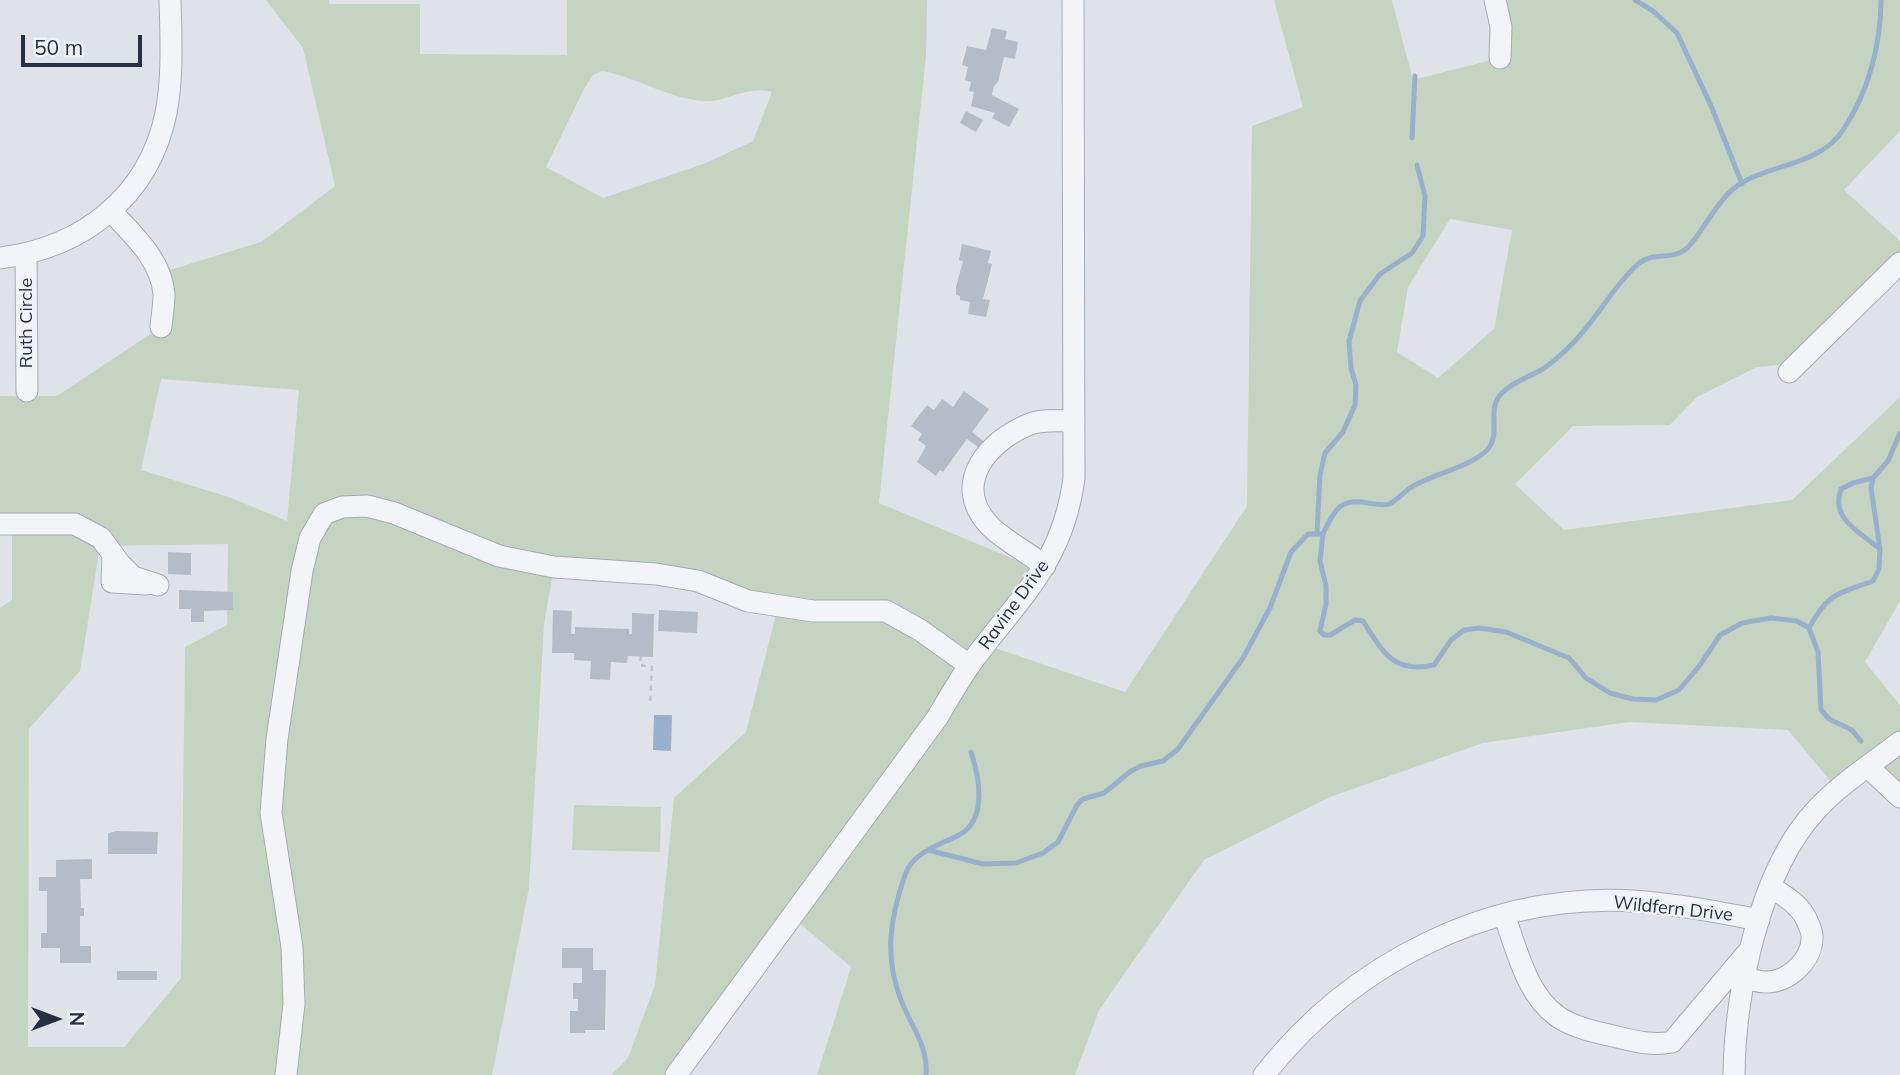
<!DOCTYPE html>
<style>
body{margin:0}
#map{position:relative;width:1900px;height:1075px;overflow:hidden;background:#dfe3e9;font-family:Mulish,sans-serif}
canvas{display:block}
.north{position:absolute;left:21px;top:984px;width:70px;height:70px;-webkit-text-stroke:5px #eff2f7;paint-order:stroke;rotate:90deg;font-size:19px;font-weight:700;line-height:28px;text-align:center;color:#273042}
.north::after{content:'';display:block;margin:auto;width:24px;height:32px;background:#273042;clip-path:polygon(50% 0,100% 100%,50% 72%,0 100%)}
.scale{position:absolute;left:21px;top:35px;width:121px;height:32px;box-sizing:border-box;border:4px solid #273042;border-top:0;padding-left:9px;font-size:21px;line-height:24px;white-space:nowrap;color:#273042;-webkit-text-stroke:5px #eff2f7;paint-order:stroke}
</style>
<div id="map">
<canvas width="1900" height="1075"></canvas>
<div class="north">N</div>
<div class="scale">50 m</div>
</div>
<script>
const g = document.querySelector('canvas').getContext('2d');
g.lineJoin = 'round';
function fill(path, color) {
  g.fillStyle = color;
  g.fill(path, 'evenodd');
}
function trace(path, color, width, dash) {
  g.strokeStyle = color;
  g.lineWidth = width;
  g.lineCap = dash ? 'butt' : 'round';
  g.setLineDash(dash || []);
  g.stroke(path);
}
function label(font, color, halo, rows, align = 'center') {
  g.font = font + ' Mulish,sans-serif';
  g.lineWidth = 5;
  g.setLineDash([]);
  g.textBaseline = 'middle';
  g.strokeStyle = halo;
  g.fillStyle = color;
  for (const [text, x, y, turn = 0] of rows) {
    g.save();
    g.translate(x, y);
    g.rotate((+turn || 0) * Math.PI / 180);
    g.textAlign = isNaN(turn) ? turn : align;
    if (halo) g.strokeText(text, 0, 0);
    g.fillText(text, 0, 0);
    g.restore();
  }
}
const green = new Path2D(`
 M266,0H329V4H420V54L567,55V0H927L926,56L879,503L1043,571L986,645L1125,692L1247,506L1252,126L1303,107L1274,0H1392L1413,80L1499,58L1495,0H1900V131L1844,190L1900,241V263L1798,363L1757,367L1697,397L1670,425L1573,426L1515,484L1564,530L1792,500L1900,397V601L1865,662L1900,705V797L1868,767L1837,789L1788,730L1629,722L1483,743L1330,797L1204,860L1099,1010L1075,1075H817L851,967L792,917L676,1075H611L628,1058L655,985L674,798L746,732L778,606L698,581L554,567L544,625L529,888L492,1075H0V608L12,600V524H0V396H57L161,327L160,273L261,242L335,186L303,48ZM602,71C636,77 668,98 702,101C723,104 744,85 772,92L753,141L706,163L603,198L546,167L583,91L593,75ZM1450,219L1512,230L1494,329L1438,378L1397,352L1408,287ZM161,379L299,390L287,521L229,497L141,470ZM228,544L227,625L185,647L181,978L124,1047H28L29,729L80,671L100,546Z
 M574,805L661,807L660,852L572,850Z`);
const water = new Path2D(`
 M654,715H672L671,751L653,750Z`);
const stream = new Path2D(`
 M1635,0L1653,11L1677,33L1712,108L1742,184
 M1412,138L1415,76
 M1873,478L1853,483L1841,489C1830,519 1860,532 1880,549
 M1317,533L1320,475L1325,453L1343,432L1355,405L1356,385L1351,368L1349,341L1360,301L1380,274L1412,253L1423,236L1425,196L1417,165
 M1323,534L1320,561L1326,586V604L1320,631L1324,635H1330L1355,620L1363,621C1383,652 1393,674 1434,665L1451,640L1464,630L1479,628L1506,632L1569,658L1586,678L1610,693L1633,699L1656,700L1679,690L1700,665L1720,635L1742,623L1771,618L1797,621L1809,628L1818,652L1821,710L1829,719L1852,730L1861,741
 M1809,628C1828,593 1837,594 1873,581L1879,569L1880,549L1871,488L1873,478L1888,461L1900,433
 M928,850L983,864L1016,863L1043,853L1058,842L1077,805L1083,799L1104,793L1131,771L1141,766L1163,761L1178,749L1243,658L1270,608L1291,552L1308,534H1323C1334,511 1339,497 1368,503C1374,504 1383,506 1389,504C1396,501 1404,492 1410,488C1432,474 1468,468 1486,451C1503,435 1485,409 1502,393C1514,381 1529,377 1543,369C1552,363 1563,353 1571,345C1596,321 1612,287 1638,264C1652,251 1674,261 1687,248C1704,231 1714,205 1733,189C1765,163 1818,168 1843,130C1868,93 1881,45 1881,0
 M926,1075C928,1044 911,1027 901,1000C884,957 890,918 905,875C912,852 940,845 959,835C988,820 979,776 971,752`);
const building = new Path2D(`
 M992,28L1007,31L1005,39L1018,42L1015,59L1004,57L998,82L994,86L992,95L1019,109L1009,127L992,118L995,113L971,106L974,92L969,91L971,82L965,80L968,67L962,65L967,46L986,50Z
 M966,111L983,120L976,132L960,123Z
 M962,244L991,251L988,263L992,264L983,299L990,300L986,317L968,314L970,302L960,300V296L956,295V287L963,261L959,260Z
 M964,391L989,409L972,432L987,444L982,450L967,439L943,472L940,470L936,476L917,462L926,446L918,440L922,434L911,426L927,405L934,410L942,399L953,407Z
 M168,552L191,553V575L168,574Z
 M179,590L233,592V610L204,611V622H191V609H179Z
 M553,610L572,611L571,634H575V627L629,629V634H632V613L654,614L653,657L628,656L627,663L611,662L610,680L590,679L591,661L574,660V653H552Z
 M659,610L698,612L697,633L658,631Z
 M117,831L158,832L157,854H108V833Z
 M92,859V879H80L81,908H84V916H80V946H91V963H60V948H41V933H47V891H39V877H56V860Z
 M562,948H593V970H606L605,1030H585V1033H570V1011H578V999H573V983H582V968H562Z
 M117,971H157V980H117Z`);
const path = new Path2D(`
 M641,656L640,665L652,667L650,705`);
const minor = new Path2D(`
 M1495,0L1501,27L1500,58
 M111,211C133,235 161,259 164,294C164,305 162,316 161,327
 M26,255L27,391
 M0,258C82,248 149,197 166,113C173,77 171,37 170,0
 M1789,372L1900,263
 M0,524H75L101,538L120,564L133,577L158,585
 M113,554L112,582L146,584
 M1045,566C1030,554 1000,538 988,524C951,483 989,440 1030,424C1043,419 1061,421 1074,421
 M1868,767L1900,797
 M1504,915C1517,949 1526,994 1557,1016C1572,1027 1595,1032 1613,1036C1634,1041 1650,1046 1672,1042L1749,951
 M1744,978C1751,979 1758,982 1765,982C1788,983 1813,960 1812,936C1812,931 1807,920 1804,915C1797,903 1783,895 1771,887
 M286,1075L294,1004L292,947L271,813L277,739L302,571L310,538L324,514L342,507L367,506L394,513L499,556L554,567L656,574L698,581L748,601L813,611H886L920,630L969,665
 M676,1075L937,718C948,700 959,680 971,663C1019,598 1063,563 1074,478L1073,0
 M1264,1075C1352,963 1489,893 1633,901C1676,904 1718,912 1759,920
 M1734,1075C1735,994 1759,870 1817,809C1841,783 1872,764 1900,742`);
const streetNames = [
 ["Ruth Circle",27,323,-90],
 ["Ravine Drive",1014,605,-54],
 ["Wildfern Drive",1673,909,6]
];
fill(green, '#c5d4c0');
fill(water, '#98b0cc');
trace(stream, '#98b0cc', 5);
fill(building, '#b6bcc7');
trace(minor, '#a4aab4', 23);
trace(path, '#bdc1c8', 2.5, [5, 5]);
trace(minor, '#f2f4f7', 21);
label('18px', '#273042', '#eff2f7', streetNames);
</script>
